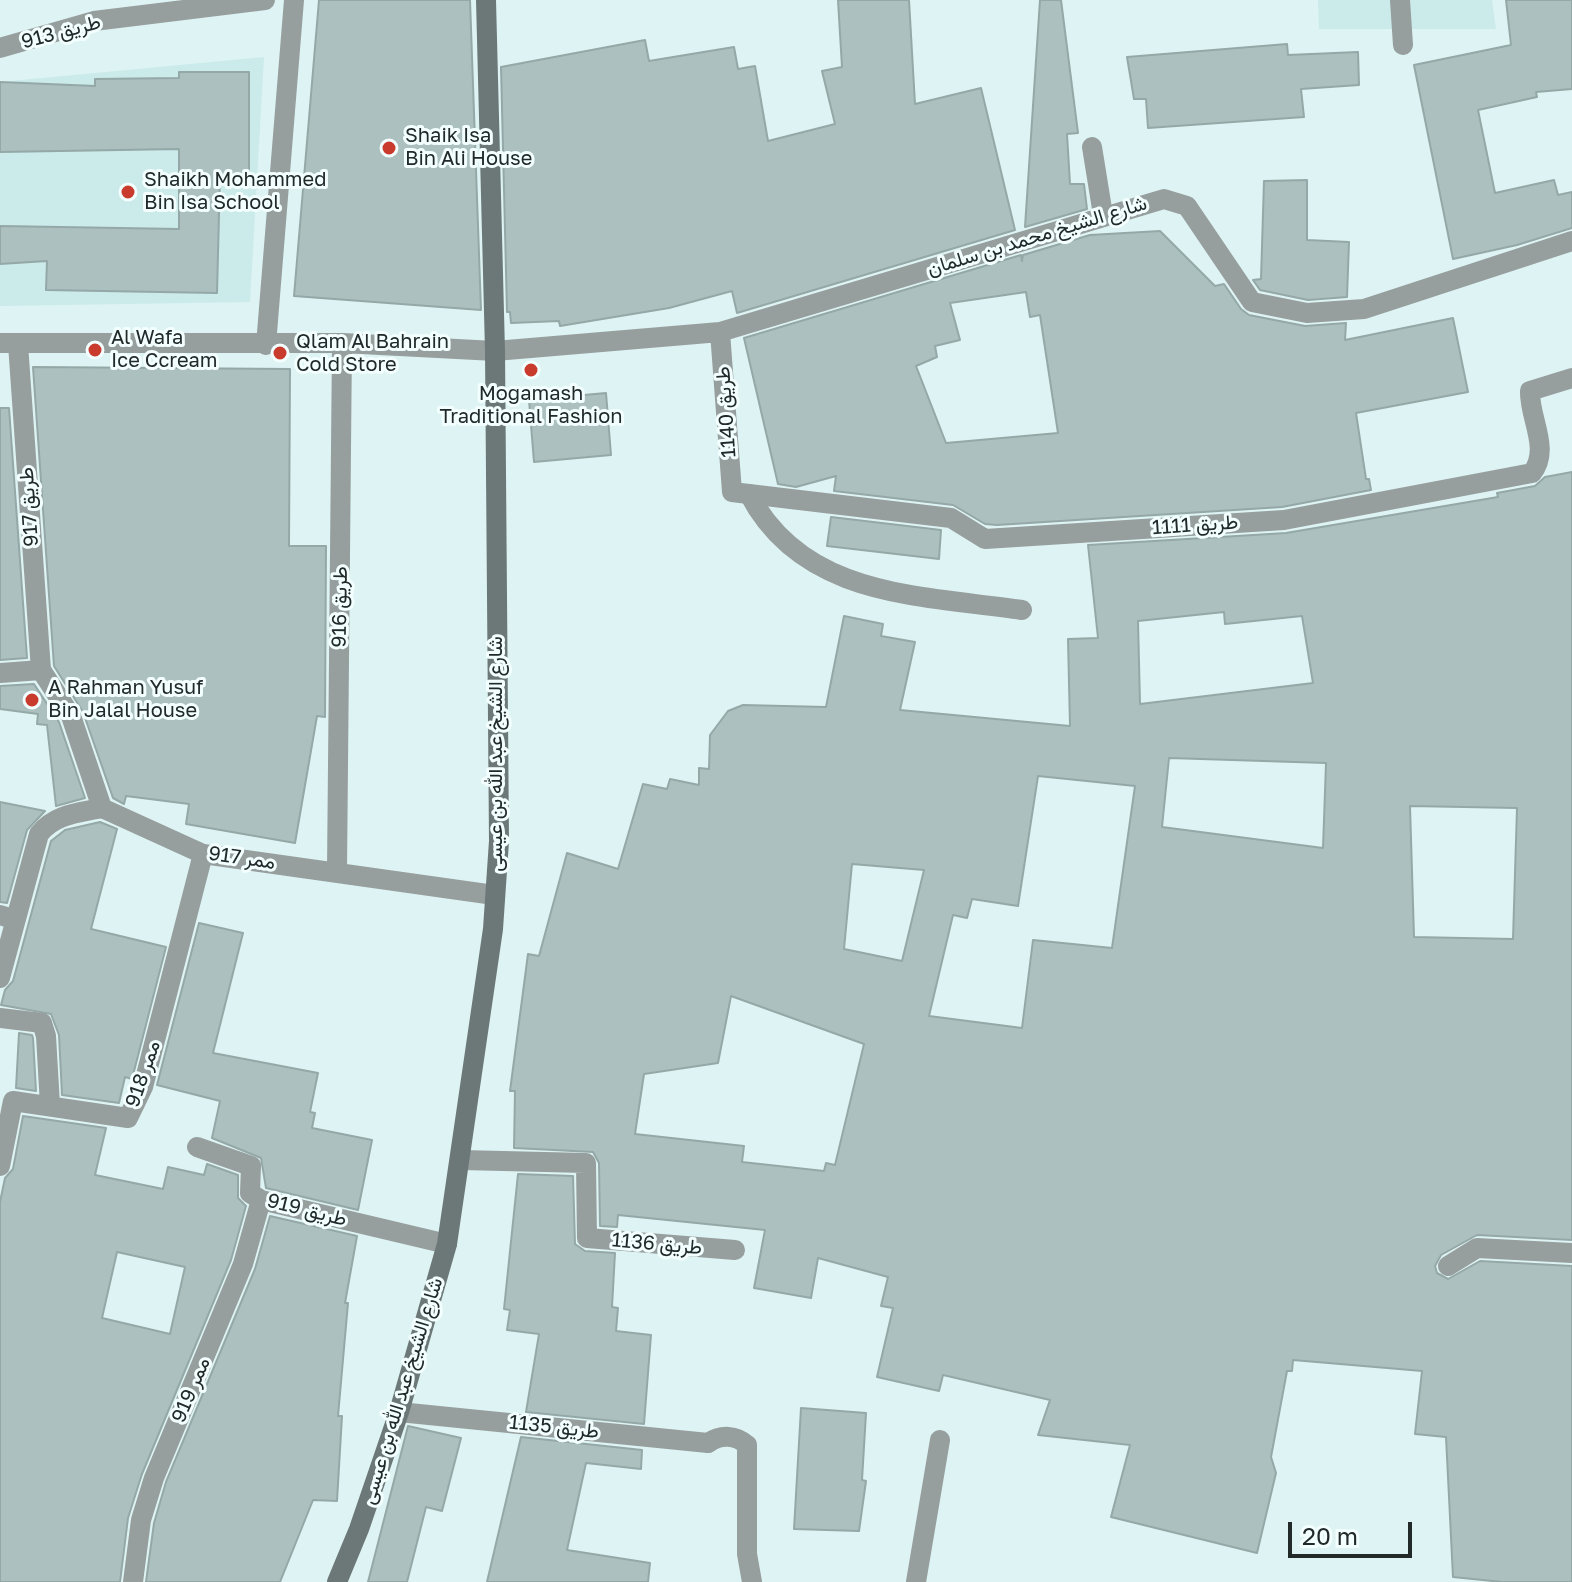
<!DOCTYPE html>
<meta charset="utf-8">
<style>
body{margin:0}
#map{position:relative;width:1572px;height:1582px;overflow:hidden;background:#def3f3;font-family:"Golos Text",sans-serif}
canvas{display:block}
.scale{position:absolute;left:1288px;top:1522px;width:124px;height:36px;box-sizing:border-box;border:4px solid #212929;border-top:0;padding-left:10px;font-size:24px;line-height:28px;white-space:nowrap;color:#212929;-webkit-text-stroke:6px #f2fffe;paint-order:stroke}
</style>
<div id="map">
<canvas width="1572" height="1582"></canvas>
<div class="scale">20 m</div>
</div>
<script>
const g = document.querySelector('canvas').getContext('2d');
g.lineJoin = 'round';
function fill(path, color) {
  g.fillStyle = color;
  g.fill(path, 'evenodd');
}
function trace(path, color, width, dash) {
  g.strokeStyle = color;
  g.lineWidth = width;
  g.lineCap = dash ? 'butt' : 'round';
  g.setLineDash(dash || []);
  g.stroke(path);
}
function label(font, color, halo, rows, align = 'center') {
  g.font = font + ' "Golos Text",Vazirmatn,sans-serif';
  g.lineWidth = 6;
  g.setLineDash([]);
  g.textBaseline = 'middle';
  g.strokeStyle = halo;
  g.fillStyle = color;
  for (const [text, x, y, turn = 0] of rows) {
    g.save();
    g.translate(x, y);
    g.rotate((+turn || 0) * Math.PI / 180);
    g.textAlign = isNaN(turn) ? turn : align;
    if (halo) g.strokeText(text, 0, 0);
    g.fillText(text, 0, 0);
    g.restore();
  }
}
const built = new Path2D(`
 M1318,0H1492L1496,29H1319Z
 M264,57L250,302L0,306V82Z`);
const building = new Path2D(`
 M319,0H470L481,310L294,296Z
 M838,0H909L915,104L981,88L1015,230L737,313L732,291L669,308L560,326L559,321L511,323L510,312H507L501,67L645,40L649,61L734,47L738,69L755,66L768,141L835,124L822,71L842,67Z
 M1040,0H1061L1078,133L1067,134L1070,184H1084L1087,209L1025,227Z
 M1506,0H1572V89L1536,92L1537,97L1478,110L1495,193L1554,180L1558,195L1572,192V228L1517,245L1453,259L1414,65L1511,45Z
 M1287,44L1288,55L1358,52L1359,85L1301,89L1304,117L1148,128L1146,99H1134L1127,57Z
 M179,72H249V175H220L217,293L46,290L47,261L0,264V226L179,229V149L0,152V82L95,86V79L179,78Z
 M1307,180V240L1349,242L1347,297L1308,300L1260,290L1253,280L1261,279L1264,181Z
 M1160,231L1215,286L1224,284L1241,309L1249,315L1305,326L1346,323L1345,340L1453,318L1468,392L1356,413L1366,479H1369L1371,490L1282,507L997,525L985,524L953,505L834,491L836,476L796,487L778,484L744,338L1021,255L1022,261L1023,255L1090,235ZM1026,292L1030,317L1040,315L1058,433L946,443L916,366L937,357L935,346L960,340L950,303Z
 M33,367L290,369L289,546H326L325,717L317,716L295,843L186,824L189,804L126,796L124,804L113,798L83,712L54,666Z
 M606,393L611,455L534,462L529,400Z
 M0,408H9L27,658L0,660Z
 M1572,472V1240L1477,1235L1441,1255L1435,1266L1437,1273L1448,1279L1480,1261L1572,1266V1582H1502L1453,1577L1446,1437L1415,1434L1422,1371L1293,1360L1292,1371H1287L1271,1457L1276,1473L1257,1553L1111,1517L1130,1445L1038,1435L1050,1400L943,1375L939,1391L877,1377L893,1308L881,1306L888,1277L818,1258L811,1298L754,1288L765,1230L618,1215L617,1227L600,1226L599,1163L593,1152L514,1148L515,1091H510L528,954L539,956L567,853L618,869L643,784L667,789L670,779L699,785V768L709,769L710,735L728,711L743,705L826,707L844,616L883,624L881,636L915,642L900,710L1070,726L1068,639L1098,638L1088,545L1286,533L1498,497L1497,493L1535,486L1545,477ZM1224,612L1225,624L1302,616L1313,683L1140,704L1138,621ZM1169,758L1326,763L1323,848L1162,827ZM1038,776L1135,786L1112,948L1033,940L1022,1028L929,1016L953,915L967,918L972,899L1018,906ZM1410,806L1517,808L1513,939L1414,937ZM852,864L924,870L902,961L844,949ZM731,996L864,1044L835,1165L826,1163L824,1171L742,1162L744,1146L635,1134L644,1074L718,1063Z
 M831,517L941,530L939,559L827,546Z
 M34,684L59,722L85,798L56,806L47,725L37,724L38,714L0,709V686Z
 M0,802L45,811L27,830L7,903L0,902Z
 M100,822L117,829L91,929L166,947L132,1079L125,1077L119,1103L62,1095L59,1035L51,1014L1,1005L5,990L13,981L51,841L65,830Z
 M199,923L243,933L213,1053L318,1073L310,1112L315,1113L312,1128L372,1140L358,1210L266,1188L261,1158L212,1138L220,1101L157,1085Z
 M19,1033L32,1035L33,1038L36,1091L16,1088Z
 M23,1116L106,1128L95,1175L163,1189L168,1167L204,1175L207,1164L238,1175V1198L246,1206L231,1260L142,1474L128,1518L120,1582H0V1202L5,1178L13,1169ZM117,1252L185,1267L170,1334L102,1318Z
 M518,1174L573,1176L575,1244L585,1251L615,1253L612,1307L618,1308L616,1331L651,1335L644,1424L526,1412L539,1334L507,1330L510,1310L504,1309Z
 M270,1216L357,1236L345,1303H348L338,1416H342L337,1501L313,1500L280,1582H146L154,1523L166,1482L255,1269Z
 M801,1408L866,1413L862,1480L866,1481L859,1531L794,1529Z
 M408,1426L461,1438L442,1511L426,1507L407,1582H368Z
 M521,1437L642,1450L641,1469L586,1463L567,1550L650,1563L648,1582H487Z`);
const lane = new Path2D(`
 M1400,0L1403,45
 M1092,147L1103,215
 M749,494C803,598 921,595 1022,610
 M0,673L41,670L18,344
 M0,978L39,834C55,814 78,813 102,808
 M0,1018L42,1023L46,1036L50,1105
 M0,1166L13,1101L128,1118L143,1087L203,854
 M708,1443C721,1434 736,1435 747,1445V1554L752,1582
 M916,1582L940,1440`);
const street = new Path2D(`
 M0,48L94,21L265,0
 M720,332L732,492L951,518L985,539L1284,520L1532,473C1551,449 1529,418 1530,391L1572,378
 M0,343H342L495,351L720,332L1164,199L1187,206L1252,302L1307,313L1364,309L1572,241
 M266,345L294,0
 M41,670L71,716L102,808L203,854L494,895
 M337,870L342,343
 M0,915L13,919
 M197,1147L251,1166L250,1193L261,1200L447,1244
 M461,1160L586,1163L587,1238L735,1250
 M1448,1266L1477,1248L1572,1253
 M399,1412L708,1443
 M133,1582L141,1520L154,1478L243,1264L261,1200`);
const secondary = new Path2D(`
 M337,1582L359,1529L399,1412L447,1244L493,929L499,841L495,351L486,0`);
const markers = [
 [389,148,8,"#c83b2d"],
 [128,192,8,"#c83b2d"],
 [95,350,8,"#c83b2d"],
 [280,353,8,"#c83b2d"],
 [531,370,8,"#c83b2d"],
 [32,700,8,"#c83b2d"]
];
const streetNames = [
 ["طريق 913",61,32,-15],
 ["شارع الشيخ محمد بن سلمان",1037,236,-17],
 ["طريق 1140",726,412,-94],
 ["طريق 917",29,507,-94],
 ["طريق 1111",1195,525,-4],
 ["طريق 916",340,607,-89],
 ["شارع الشيخ عبد الله بن عيسى",496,754,-90],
 ["ممر 917",242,858,8],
 ["ممر 918",143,1074,-71],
 ["طريق 919",307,1210,14],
 ["طريق 1136",657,1244,5],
 ["ممر 919",191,1390,-67],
 ["شارع الشيخ عبد الله بن عيسى",402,1391,-73],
 ["طريق 1135",554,1427,6]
];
const poiNames = [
 ["Shaik Isa",405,136],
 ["Bin Ali House",405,159],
 ["Shaikh Mohammed",144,180],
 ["Bin Isa School",144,203],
 ["Al Wafa",111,338],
 ["Ice Ccream",111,361],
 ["Qlam Al Bahrain",296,342],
 ["Cold Store",296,365],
 ["Mogamash",531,394,"center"],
 ["Traditional Fashion",531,417,"center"],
 ["A Rahman Yusuf",48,688],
 ["Bin Jalal House",48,711]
];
fill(built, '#cbeaea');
fill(building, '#acc0c0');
trace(building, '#94a8a7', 2);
trace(lane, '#969e9e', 20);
trace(street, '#969e9e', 20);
trace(secondary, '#6c7878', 20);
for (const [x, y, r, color] of markers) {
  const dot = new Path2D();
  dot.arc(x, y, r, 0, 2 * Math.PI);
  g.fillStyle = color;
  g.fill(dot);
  trace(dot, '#f2fffe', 3);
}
label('20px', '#212929', '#f2fffe', streetNames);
label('20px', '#212929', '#f2fffe', poiNames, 'left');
</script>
